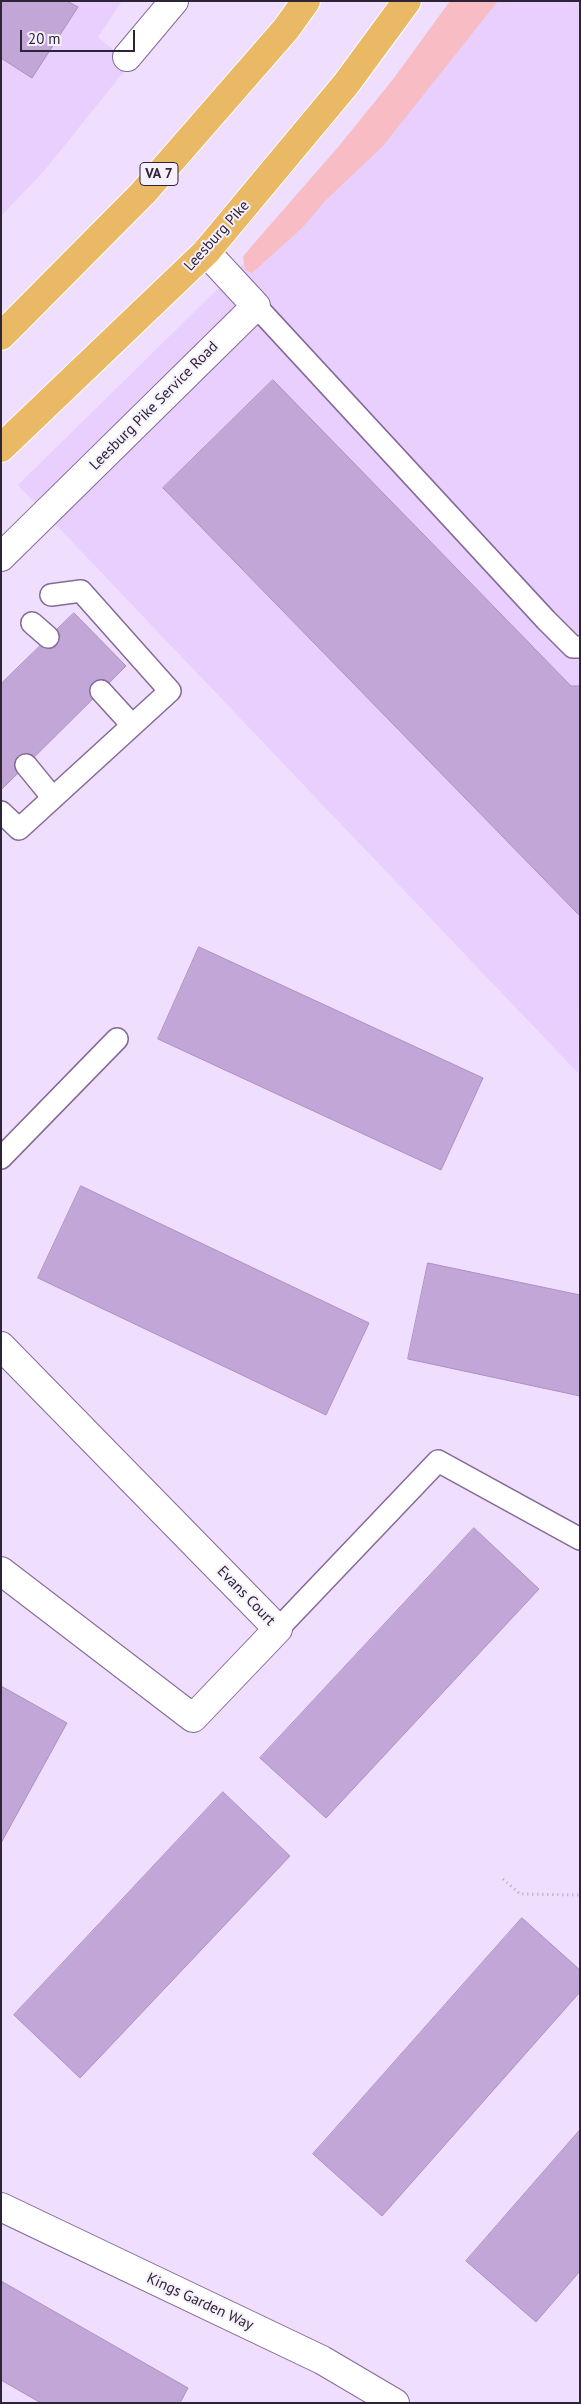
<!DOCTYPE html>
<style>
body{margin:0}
#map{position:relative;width:581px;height:2404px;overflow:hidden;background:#efdefd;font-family:"PT Sans",sans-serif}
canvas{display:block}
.frame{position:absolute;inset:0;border:2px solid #2e2437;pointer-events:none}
.scale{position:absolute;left:20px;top:30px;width:115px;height:22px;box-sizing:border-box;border:2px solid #2e2437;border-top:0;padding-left:6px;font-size:15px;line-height:18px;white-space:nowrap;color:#2e2437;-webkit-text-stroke:4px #f6f0fb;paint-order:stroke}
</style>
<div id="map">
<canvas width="581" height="2404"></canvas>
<div class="frame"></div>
<div class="scale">20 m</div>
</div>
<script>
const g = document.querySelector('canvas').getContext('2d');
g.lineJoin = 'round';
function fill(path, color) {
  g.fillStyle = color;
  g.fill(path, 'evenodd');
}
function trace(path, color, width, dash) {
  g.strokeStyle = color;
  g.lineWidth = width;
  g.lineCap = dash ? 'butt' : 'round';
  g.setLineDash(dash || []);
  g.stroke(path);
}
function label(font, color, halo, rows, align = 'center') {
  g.font = font + ' "PT Sans",sans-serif';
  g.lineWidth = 4;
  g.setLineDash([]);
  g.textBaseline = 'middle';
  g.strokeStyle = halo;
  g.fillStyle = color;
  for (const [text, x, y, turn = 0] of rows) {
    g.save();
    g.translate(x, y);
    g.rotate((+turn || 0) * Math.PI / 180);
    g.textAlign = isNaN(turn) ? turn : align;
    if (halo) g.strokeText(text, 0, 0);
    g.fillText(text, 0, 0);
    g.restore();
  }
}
const built = new Path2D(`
 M1,1H122L98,37L130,64L44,171L1,216Z
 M459,1H580V686H571L273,380L163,488L580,916L578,1073L18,485L248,259Z`);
const green = new Path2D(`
 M450,1H498L382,147L326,200L302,228L252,273L245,270L243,257L250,248L339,146L394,78Z`);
const building = new Path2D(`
 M1,1H67L78,7L32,78L1,58Z
 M273,380L571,686H580V916L163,488Z
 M74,613L126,666L1,790V684Z
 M199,947L483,1078L441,1170L158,1039Z
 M81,1186L369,1323L326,1415L38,1278Z
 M428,1263L580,1295V1396L408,1359Z
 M474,1528L539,1589L326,1818L260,1758Z
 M1,1686L67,1723L1,1843Z
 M223,1792L290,1856L80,2078L14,2015Z
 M522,1918L580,1970V1992L382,2216L313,2154Z
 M580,2130V2271L536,2322L466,2261Z
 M1,2281L188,2388L180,2403H41L1,2380Z`);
const path = new Path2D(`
 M503,1879L520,1894L580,1895`);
const lane = new Path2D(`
 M256,306L546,620L573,647H580
 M32,623L48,637
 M101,691L132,725
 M26,765L53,798
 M1,812L19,829L170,691L81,591L51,595
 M1,1158L117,1039
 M278,1629L438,1461L580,1539`);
const street = new Path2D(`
 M127,57L174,1
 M1,557L256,306L206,252
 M1,1346L278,1629L193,1718L1,1571
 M1,2207L322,2360L395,2403`);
const primary = new Path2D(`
 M1,336L143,193L286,29L306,1
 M1,448L206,252L346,84L407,1`);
const shields = [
 [159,174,38]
];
const shieldNames = [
 ["VA 7",159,174]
];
const streetNames = [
 ["Leesburg Pike",217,236,-48],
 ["Leesburg Pike Service Road",154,406,-45],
 ["Evans Court",246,1596,46],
 ["Kings Garden Way",200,2302,25]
];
fill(built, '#e8cffd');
fill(green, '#f8bcc4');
fill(building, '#c2a6d8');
trace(building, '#ab90c1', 1);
trace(lane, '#846a98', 24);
trace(street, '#846a98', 30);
trace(primary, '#fff', 30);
trace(path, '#b4a5c0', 3, [1, 4]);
trace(lane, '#fff', 21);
trace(street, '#fff', 28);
trace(primary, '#e9b966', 28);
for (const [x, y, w] of shields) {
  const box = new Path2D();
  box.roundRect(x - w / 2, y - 11.5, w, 23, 4);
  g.fillStyle = '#f6f0fb';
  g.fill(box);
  trace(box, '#2e2437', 1);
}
label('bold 14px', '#2e2437', null, shieldNames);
label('15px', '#2e2437', '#f6f0fb', streetNames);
</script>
